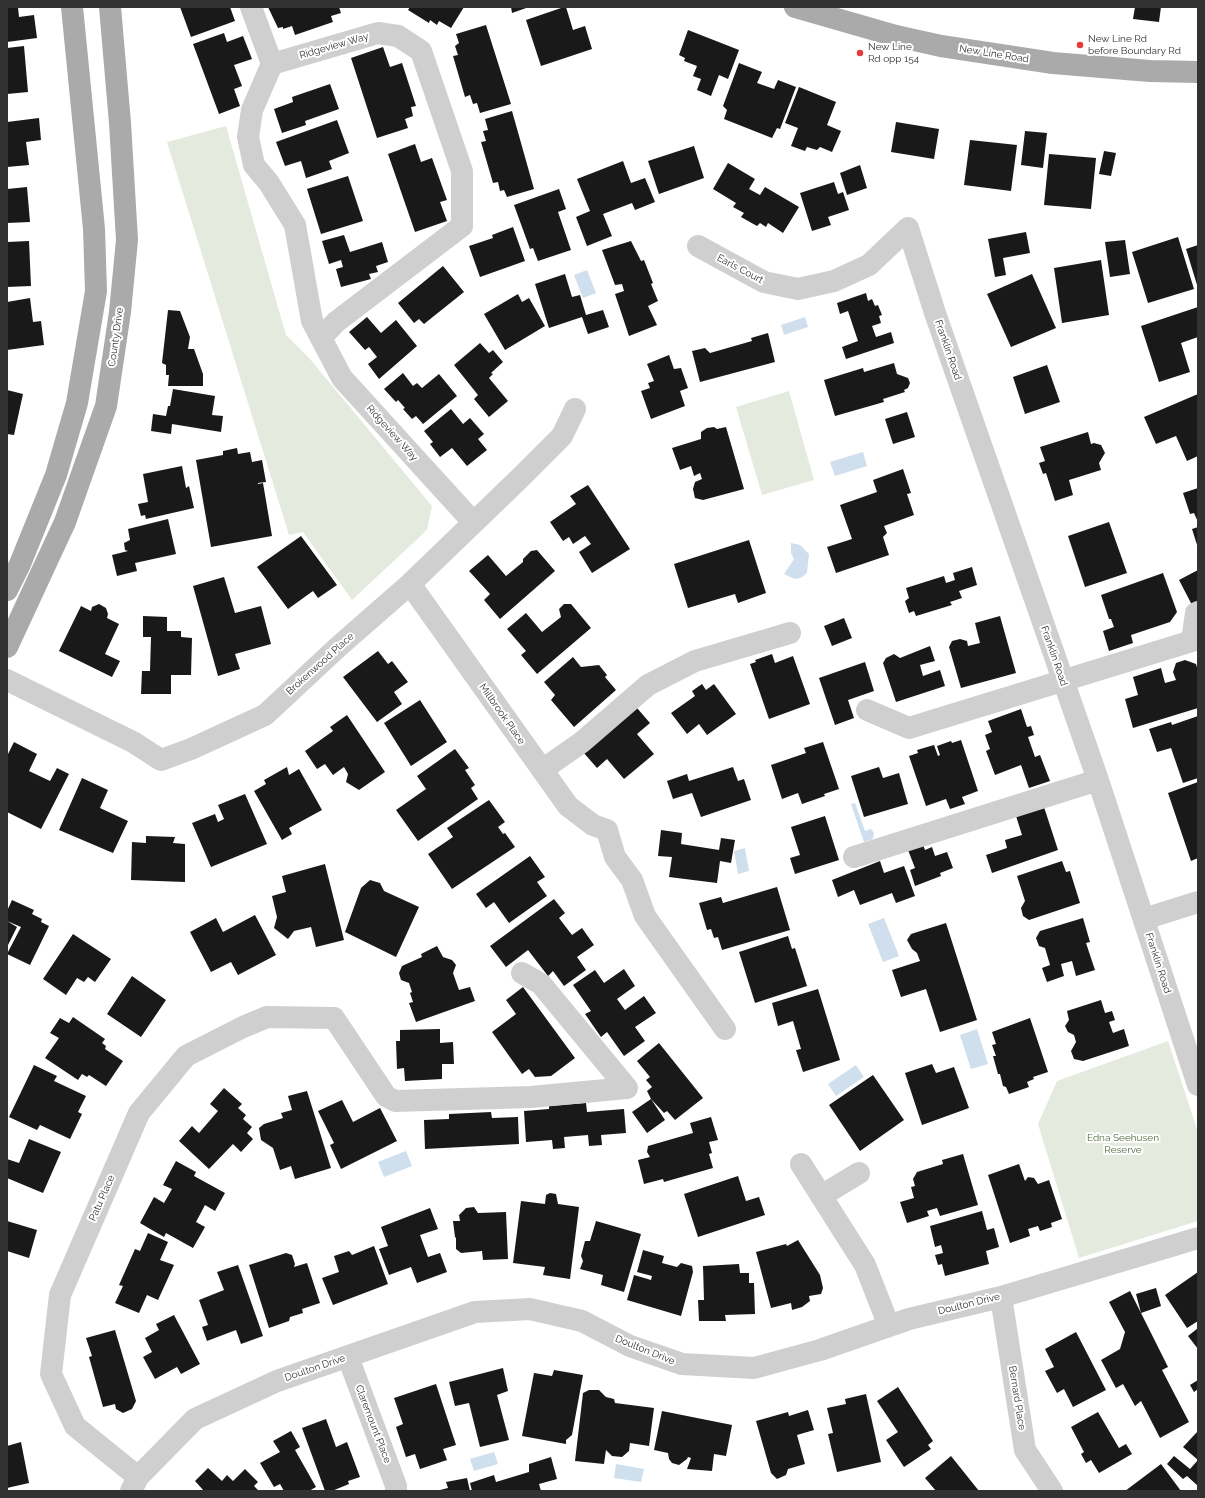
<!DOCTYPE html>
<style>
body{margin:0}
#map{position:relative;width:1205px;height:1498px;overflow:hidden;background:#fff;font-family:Raleway,sans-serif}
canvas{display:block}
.frame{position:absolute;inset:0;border:8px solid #323232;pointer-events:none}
</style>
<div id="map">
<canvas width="1205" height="1498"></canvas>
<div class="frame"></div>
</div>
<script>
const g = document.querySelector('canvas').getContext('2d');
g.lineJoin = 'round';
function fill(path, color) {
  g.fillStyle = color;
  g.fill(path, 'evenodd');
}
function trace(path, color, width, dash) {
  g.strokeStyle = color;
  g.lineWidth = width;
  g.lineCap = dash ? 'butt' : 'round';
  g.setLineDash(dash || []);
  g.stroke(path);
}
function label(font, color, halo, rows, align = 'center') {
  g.font = font + ' Raleway,sans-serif';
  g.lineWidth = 4;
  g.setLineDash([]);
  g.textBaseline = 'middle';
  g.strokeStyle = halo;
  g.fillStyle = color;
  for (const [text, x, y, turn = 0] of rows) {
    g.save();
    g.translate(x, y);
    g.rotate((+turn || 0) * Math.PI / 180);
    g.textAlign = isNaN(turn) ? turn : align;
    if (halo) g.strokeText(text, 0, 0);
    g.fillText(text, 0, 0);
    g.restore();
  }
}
const green = new Path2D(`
 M226,126L286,335L310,359L432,506L427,530L352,600L303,532L289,535L167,142Z
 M789,391L814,480L762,495L736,407Z
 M1168,1041L1198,1132V1221L1079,1258L1038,1124L1057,1081Z`);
const water = new Path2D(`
 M587,270L596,293L583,298L574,275Z
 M805,317L808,327L784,335L781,325Z
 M863,452L867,466L835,476L830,462Z
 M791,543L800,545L809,554L807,573C797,582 795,579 784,574L794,559L791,553Z
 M855,803L865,831L871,829L874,833L873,839L864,842L851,804Z
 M745,848L749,871L738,874L734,851Z
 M884,918L899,956L883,962L868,924Z
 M977,1029L988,1064L971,1069L960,1035Z
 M856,1065L864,1077L836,1096L828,1084Z
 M406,1151L412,1166L384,1177L378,1162Z
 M494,1452L498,1464L474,1471L470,1459Z
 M616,1464L644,1469L641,1482L614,1478Z`);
const building = new Path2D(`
 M7,7H18L19,17L34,15L37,38L7,42Z
 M180,7H230L235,21L191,37Z
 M268,7H339L341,13L331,16L333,22L295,35L292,26L283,29V27L278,28Z
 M410,7H464L451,28L439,21L437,25L430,20L429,23L408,10Z
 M511,7H529L512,13Z
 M564,7H566L573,30L585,26L592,49L541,66L526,20Z
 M1135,7H1161L1159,22L1133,19Z
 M486,25L511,104L480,113L477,103L473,104L470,95L465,97L453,56L458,55L455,46L459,43L456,34Z
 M688,30L739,50L728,79L719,75L711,96L697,90L701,79L693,76L697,66L684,61L685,58L679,55Z
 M224,33L227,42L243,36L252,59L234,65L242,86L234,89L240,106L219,114L193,44Z
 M24,46L28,92L7,94V48Z
 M383,47L390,67L402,63L416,106L411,107L413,116L405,119L408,128L377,138L351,58Z
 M739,63L762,72L757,83L774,89L778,80L796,87L780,129L777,128L772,138L724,119L727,110L723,106Z
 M330,84L339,109L305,121L306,125L282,133L274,109L293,102L292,97Z
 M799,87L836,102L827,125L841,131L832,152L820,147L817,150L807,147L805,151L791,146L798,128L785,123Z
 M512,111L534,189L507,197L504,190L500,191L498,182L493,183L481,142L486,141L483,131L488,130L485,119Z
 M39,118L41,140L26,142L29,165L7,167V122Z
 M337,120L349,153L329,161L332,169L306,178L301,161L285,166L276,142Z
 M896,122L939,129L934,159L891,152Z
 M1025,131L1047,133L1043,168L1021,165Z
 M970,140L1017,145L1011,191L964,185Z
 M415,144L421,162L432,158L447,200L440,202L447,221L415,232L388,154Z
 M694,146L704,178L659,194L648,161Z
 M1104,151L1116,153L1111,176L1099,174Z
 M1049,154L1096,158L1091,209L1044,205Z
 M623,161L631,183L645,178L655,202L635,210L632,203L603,214L612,236L587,246L576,217L590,211L577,179Z
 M728,163L755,179L749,189L760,195L765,187L799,207L783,233L768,223L766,227L760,223L757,226L741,217L744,213L733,207L736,203L713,189Z
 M860,165L867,188L847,195L840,173Z
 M348,176L363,221L321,234L307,189Z
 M834,182L838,194L843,192L849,210L828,217L831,225L812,231L800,193Z
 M27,187L30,222L7,223V189Z
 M559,189L566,209L558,212L571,250L538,261L533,248L530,249L514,205Z
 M513,227L525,261L480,277L469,246L493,238L492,235Z
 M1026,232L1030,253L1003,258L1006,275L995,277L988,239Z
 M344,235L350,252L382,242L388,262L376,266L378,272L369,274L371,279L341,287L336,269L343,267L341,260L329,264L322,241Z
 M1178,237L1194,289L1148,303L1132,252Z
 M1125,240L1130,274L1110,277L1105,242Z
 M29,241L31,286L7,287V242Z
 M631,241L641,261L644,260L653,283L651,284L658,301L648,306L657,325L629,336L615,294L624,291L622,284L615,285L602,250Z
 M1198,245V288L1186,249Z
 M1101,260L1109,315L1062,323L1054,268Z
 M443,266L464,292L424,324L419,319L414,323L398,303Z
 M565,274L572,297L580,295L586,315L603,310L609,327L588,334L582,317L549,328L535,284Z
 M1032,274L1056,328L1011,347L987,294Z
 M866,293L868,301L872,299L875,306L878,305L882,315L879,316L881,323L872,326L876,337L891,332L894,343L846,359L842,347L858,341L848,311L840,314L837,303Z
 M518,294L522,302L529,298L545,326L505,350L484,314Z
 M30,298L33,322L41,321L44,345L7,350V302Z
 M1198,307V337L1181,343L1190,372L1159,382L1141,326Z
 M168,310L180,311L190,337L188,349H194L203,374V386H168L169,375H166V365L162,363Z
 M367,317L381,333L396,320L417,346L379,379L368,364L377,357L369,347L365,350L349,332Z
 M768,333L775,362L700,382L692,351L705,348L710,353L752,341L751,338Z
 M480,343L489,353L493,350L503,362L491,373L493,374L489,378L508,401L489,417L474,399L478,395L454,365Z
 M669,355L674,369L681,368L688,388L680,391L685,406L651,419L641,391L650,388L648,383L654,381L647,364Z
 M894,363L897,374L908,378L910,383L908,388L904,390L905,392L883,399L884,402L835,416L824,380L863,368L864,372Z
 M1047,365L1060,402L1025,414L1013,377Z
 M403,373L413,386L417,383L422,388L439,374L457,396L423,424L416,416L412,419L403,409L405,408L398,400L396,402L384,389Z
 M173,389L215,396L212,415L223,416L221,432L172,424L171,434L151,431L153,414L166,416L168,406H170Z
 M7,390L23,394L14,435L7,434Z
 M1198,394V456L1187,461L1176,436L1156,444L1144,417Z
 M451,409L463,424L470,418L484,434L478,439L487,450L467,466L452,448L440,457L430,444L433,442L424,431Z
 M907,412L915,437L893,444L885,419Z
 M714,427L717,429L726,427L744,489L703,500L695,498L693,489L695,482L702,479L700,473L694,476L691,466L680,470L672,448L701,439V432L707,428Z
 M1088,432L1091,444L1094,443L1101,445L1105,453L1099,463L1101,470L1069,480L1073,495L1055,501L1046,473L1043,474L1039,463L1045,461L1040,447Z
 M237,448L238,454L250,452L252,462L262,460L266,482L258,483V484L263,483L272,536L211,547L196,460L223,455V451Z
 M182,466L186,488L189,486L194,508L146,519L145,515L141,516L138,504L148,502L143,474Z
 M903,469L911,493L907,494L914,515L884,526L887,533L883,537L889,555L836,573L827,547L852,539L840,505L877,492L873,480Z
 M588,485L630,549L592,573L579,552L591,544L585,536L573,544L569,537L563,541L550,522L576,504L570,496Z
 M1198,488V522L1194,513L1190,514L1183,493Z
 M168,519L176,554L135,563L137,571L117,576L112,555L128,551L125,550L124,543L130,540L128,529Z
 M1109,522L1127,573L1085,587L1068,536Z
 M1198,527V548L1192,529Z
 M301,536L337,585L318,598L313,591L288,609L257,567Z
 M749,540L766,593L738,603L735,594L688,608L674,564Z
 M537,550L555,571L500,619L484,600L490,594L469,571L488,555L506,576L523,562V559L531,551Z
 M972,567L977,585L959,591L962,598L950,602L952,605L916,616L914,611L909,613L905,601L909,598L906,588L944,576L946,583L955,580L953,573Z
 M1198,570V602L1192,605L1179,580Z
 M1163,573L1177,612L1170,622L1131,635L1133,643L1109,651L1103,631L1114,627L1111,619H1109L1101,595Z
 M224,577L235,613L261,606L271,644L235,654L240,669L218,676L193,586Z
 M99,604L106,608L108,614L107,618L119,624L105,654L120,661L112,677L59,651L81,606L91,611L92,607Z
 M564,604H571L591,628L537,674L521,655L526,651L507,629L526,613L542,632L561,617L559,609Z
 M143,616L167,617V631H181V637L192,638L191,675H171V694H141L142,671H150L151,637H143Z
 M1000,616L1016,673L961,688L949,647L952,641L960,639L967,641L968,646L980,643L975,623Z
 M844,618L852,638L832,646L824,626Z
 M930,646L935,661L920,665L923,676L940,670L945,686L896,702L883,663L886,658L894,654L900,658Z
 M378,651L388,664L392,661L408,682L394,692L402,704L377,722L343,677Z
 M772,654L775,663L793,656L810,704L769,719L750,664L756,662L755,660Z
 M573,657L581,667L599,665L607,675L605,677L616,690L574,727L551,700L555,695L544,682Z
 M1185,660L1196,664L1198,671V708L1133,728L1125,699L1138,695L1133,677L1161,668L1165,683L1176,680L1173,672L1176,663Z
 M865,662L874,691L848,700L854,718L835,725L819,678Z
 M702,684L706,690L714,684L736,714L707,735L699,724L687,734L671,713L695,696L692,691Z
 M420,700L447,742L411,766L384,723Z
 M637,708L650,723L637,734L654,754L624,779L607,759L597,768L583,752Z
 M1021,709L1027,727L1031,726L1034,735L1028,737L1035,757L1040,755L1050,781L1029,788L1021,765L995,775L986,751L990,749L985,735L992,732L988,721Z
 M347,715L385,772L359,790L346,782L348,774L344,767L333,775L325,764L317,769L305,751L333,731L330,727Z
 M1198,716V778L1183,783L1171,748L1157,752L1149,729L1171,722L1172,725Z
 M961,740L978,791L962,797L965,804L950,809L946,799L926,806L909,756L918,753L917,750L934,745L938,756L940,755L937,746L951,741L952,743Z
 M14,742L37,754L29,771L50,781L57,768L69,774L41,829L7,812V756Z
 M823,742L839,789L824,794L825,796L802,804L798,793L782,799L771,765L806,753L804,748Z
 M455,749L469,768L465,770L475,785L471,788L478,799L418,841L396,810L426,789L417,776Z
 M287,767L289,775L299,769L322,810L289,828L292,834L282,840L254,791L266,784L264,780Z
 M733,767L738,781L744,779L751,800L701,817L692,793L673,799L667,781L687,774L689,781Z
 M879,767L883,778L899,773L908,804L864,817L851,776Z
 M82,778L108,790L100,808L128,821L113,853L59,830Z
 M1198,782V858L1191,861L1168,793Z
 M245,794L267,844L211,867L192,823L215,814L218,822L224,819L218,805Z
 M489,800L505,822L498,827L503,834L505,833L515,847L452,889L428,854L453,837L447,828Z
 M1044,807L1058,850L992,873L986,855L1007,848L1005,840L1022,835L1016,816Z
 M825,816L839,860L795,874L790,858L800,855L791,827Z
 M661,830L682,833L681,844L719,850L721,838L735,840L731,863L720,861L717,883L669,877L672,857L658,856Z
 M146,836L175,837L173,843L185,844V882L131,880L132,842L146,843Z
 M923,845L925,850L932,847L935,856L947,852L953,868L940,873L941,876L915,886L910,870L915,868L908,850Z
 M530,856L545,877L537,882L547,896L509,923L494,902L486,908L476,894Z
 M880,861L884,873L904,866L915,896L896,903L892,893L860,905L854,890L838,897L832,880Z
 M1062,861L1066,872L1070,871L1080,903L1029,920L1023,916L1021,908L1025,901L1017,876Z
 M325,864L344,940L316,947L311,927L294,931L288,939L274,928L277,917L272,896L286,892L282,876Z
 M370,880L380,883L384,891L419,907L396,957L345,932L361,888Z
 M777,887L790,930L722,950L718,937L714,938L711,929L707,930L699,903L721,897L723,903Z
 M554,899L565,913L559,918L572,935L582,928L594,945L577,957L586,970L564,986L553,971L548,976L528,950L506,967L490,946Z
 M12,900L34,910L32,914L42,919L41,922L49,926L30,965L7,954L21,927L7,921V911Z
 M255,915L276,955L238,975L231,962L211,972L190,932L216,918L223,932Z
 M1083,918L1090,942L1086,943L1095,970L1076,976L1072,961L1061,964L1064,976L1047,982L1042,968L1050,965L1045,948L1039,946L1036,938L1040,931Z
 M7,921L17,927L7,947Z
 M946,923L977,1020L940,1032L926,989L901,997L892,970L920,961L917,953L912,949L907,940L911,934Z
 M73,934L111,959L95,982L88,977L84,982L77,978L66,995L43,979Z
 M788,936L792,949L795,948L807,986L755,1003L739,952Z
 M437,946L443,957L452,960L456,965L453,973L459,990L470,987L475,1001L416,1022L409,1003L413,1002L410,993L412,992L409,983L401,980L399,973L402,966L422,957L421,954Z
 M624,969L635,986L617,999L625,1010L644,996L656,1013L635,1027L645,1041L624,1056L607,1032L601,1037L585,1014L591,1011L573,985L595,970L604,983Z
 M132,976L166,1000L141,1037L107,1014Z
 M523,987L575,1058L551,1076L535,1077L529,1069L522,1074L492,1032L516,1014L506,1000Z
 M818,989L840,1060L803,1072L796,1050L801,1049L793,1021L778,1026L772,1003Z
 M1101,1000L1105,1013L1112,1011L1115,1020L1109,1022L1113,1033L1124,1029L1129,1046L1083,1061L1074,1059L1071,1051L1076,1042L1074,1035L1068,1032L1065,1026L1069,1020L1067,1011Z
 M73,1017L105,1039L102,1043L106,1046L105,1049L123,1061L106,1086L89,1075L87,1077L82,1074L78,1080L45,1058L59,1038L50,1033L60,1018L69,1023Z
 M1030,1018L1048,1072L1033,1077L1034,1079L1027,1082L1029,1087L1009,1094L1006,1087L1003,1086L1000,1074H998L993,1056H996L992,1045L996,1044L992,1032Z
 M440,1029V1043L453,1042L454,1064H442V1079L405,1081L404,1068L397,1069L396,1041H400V1030Z
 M659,1043L703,1098L675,1120L667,1111L664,1113L651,1099L647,1091L652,1087L646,1080L650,1077L637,1061Z
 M932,1064L936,1073L954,1067L969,1108L922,1125L905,1073Z
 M34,1065L57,1076L54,1081L86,1096L78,1112L82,1114L70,1139L40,1125L37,1130L9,1117Z
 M873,1075L904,1120L860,1151L829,1105Z
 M224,1088L242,1104L238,1108L246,1115L243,1119L252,1127L247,1133L253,1139L241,1152L233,1144L209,1169L179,1141L192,1126L199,1133L218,1111L210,1104Z
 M307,1091L331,1168L295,1179L291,1166L280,1170L273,1148L261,1140L259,1128L264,1124L283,1118L281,1113L292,1110L288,1096Z
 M651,1099L665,1120L647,1133L632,1112Z
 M342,1100L353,1122L380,1108L397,1141L341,1169L330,1145L334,1143L318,1111Z
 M586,1103L587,1112L624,1109L626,1133L601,1135L602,1145L589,1146L588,1135L564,1137L565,1148L553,1149L552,1140L526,1142L524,1111L549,1109V1106Z
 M491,1112L492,1118L518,1117L519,1144L425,1149L424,1120L449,1119V1114Z
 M711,1117L718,1140L709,1142L712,1153L709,1154L713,1168L664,1182L663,1179L644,1184L638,1160L650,1157L647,1152L648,1146L693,1133L690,1123Z
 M29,1139L61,1152L43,1193L7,1178V1159L19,1163Z
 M963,1154L978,1205L940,1216L937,1208L927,1211L929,1216L907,1223L900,1202L914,1198L911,1187L915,1186L913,1179L917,1172L943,1164L942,1160Z
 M176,1161L196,1172L194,1176L225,1193L215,1211L205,1205L196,1222L205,1227L193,1248L166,1233L164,1237L140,1223L154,1197L164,1203L172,1189L163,1185Z
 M1019,1164L1025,1181L1028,1177L1034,1178L1038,1184L1049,1180L1062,1219L1051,1223L1052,1227L1040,1231L1038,1226L1028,1229L1030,1236L1010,1243L988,1175Z
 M738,1176L746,1201L759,1197L765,1215L698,1237L684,1194Z
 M550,1193L556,1194L558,1204L579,1207L570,1279L543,1275L545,1267L513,1263L521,1201L545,1204L546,1195Z
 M474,1207L478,1213L506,1212L508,1259L483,1260L482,1251L461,1253L456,1249V1238L455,1237L453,1221H460L459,1215L466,1208Z
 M430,1208L438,1229L420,1235L428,1257L440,1253L447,1272L417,1283L411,1267L389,1275L379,1249L388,1246L381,1227Z
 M982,1211L987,1230L994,1228L999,1247L986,1251L989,1264L945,1276L942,1264L938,1265L935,1255L943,1253L941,1245L935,1247L930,1226Z
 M7,1221L37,1230L29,1258L7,1251Z
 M596,1221L641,1234L624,1292L601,1285L603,1275L580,1269L583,1261L581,1256L585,1241H590Z
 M148,1233L168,1242L160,1260L174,1265L158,1300L147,1295L139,1313L115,1303L123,1286L119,1285L135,1249L140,1251Z
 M798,1240L820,1275L823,1288L821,1294L809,1296L810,1301L802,1307L792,1310L791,1303L771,1308L756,1252L786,1244L787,1246Z
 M374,1246L388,1284L333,1305L322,1278L339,1272L334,1256L349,1251L352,1255Z
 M643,1250L664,1256L662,1263L677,1267L681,1263L692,1266L693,1272L681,1316L627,1300L634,1275L651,1280L652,1276L637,1272Z
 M286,1253L292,1255L295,1264L294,1267L307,1263L320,1303L302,1309L303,1313L290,1317L289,1321L269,1328L249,1265Z
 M739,1264L740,1273H749V1283H754L755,1314L725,1315L726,1321H699L698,1300H704L703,1266Z
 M238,1265L263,1336L241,1344L236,1330L207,1341L202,1327L208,1325L199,1300L224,1290L217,1272Z
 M1198,1272V1321L1187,1328L1165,1295Z
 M1156,1288L1161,1306L1141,1313L1136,1294Z
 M1130,1291L1168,1367L1162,1370L1189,1422L1160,1438L1141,1401L1135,1406L1123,1384L1116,1388L1101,1360L1120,1349L1125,1332L1109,1302Z
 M174,1315L200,1364L181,1374L177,1367L155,1379L143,1357L152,1352L145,1338L159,1330L156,1324Z
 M1198,1328V1349L1188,1336Z
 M115,1330L136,1401L132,1409L123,1413L116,1409L115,1404L103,1407L89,1357L92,1356L86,1338Z
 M1076,1332L1106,1390L1073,1407L1064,1389L1057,1393L1045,1371L1054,1367L1045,1349Z
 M503,1368L508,1391L497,1395L509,1440L480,1447L469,1403L455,1406L449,1382Z
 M554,1370L583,1375L572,1435L566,1440V1444L522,1436L534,1373L552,1376Z
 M1198,1380V1389L1194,1392L1190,1385Z
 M436,1384L456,1445L443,1449L447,1460L420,1469L415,1454L406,1457L396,1427L403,1424L394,1398Z
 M898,1387L933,1441L928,1445L931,1449L904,1467L886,1440L898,1432L877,1401Z
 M589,1390H599L606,1397L614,1399L615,1403L654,1408L649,1446L630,1443L629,1451L622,1457L612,1456L606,1450L604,1464L575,1461L583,1393Z
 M866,1394L881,1462L837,1472L828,1434L833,1433L827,1408L846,1404L845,1399Z
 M808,1410L814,1430L797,1435L805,1464L788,1469L786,1475L777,1479L771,1473L756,1421L788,1412L789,1416Z
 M662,1411L732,1425L726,1456L714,1454L712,1471L687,1469L691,1458L688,1457L687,1459L679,1465L672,1463L669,1459L668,1453L654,1450Z
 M1098,1412L1119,1448L1126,1444L1132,1454L1099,1473L1091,1460L1086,1463L1081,1454L1084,1452L1071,1427Z
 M326,1419L336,1447L347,1442L360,1477L348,1481L349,1484L332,1491H325L302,1428Z
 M291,1431L300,1447L295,1450L316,1487L309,1491H284L280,1484L274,1487L260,1463L280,1452L273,1441Z
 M1198,1431V1460L1183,1447Z
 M21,1442L29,1483L7,1488V1446Z
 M951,1456L979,1491H936L925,1478Z
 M1174,1456L1190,1469L1198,1460V1486L1187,1476L1183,1479L1167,1464Z
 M551,1457L557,1479L539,1484L541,1491H472L470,1483L494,1475L496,1482L529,1472V1464Z
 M1161,1464L1181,1491H1125Z
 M208,1468L222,1481L227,1475L233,1481L245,1469L258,1482L254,1486L259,1491H204L195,1481Z
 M467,1478L470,1491H436L448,1488L446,1482Z`);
const minor = new Path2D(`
 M251,7L272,64
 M272,64L252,110L248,137L254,165L269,183L295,225L312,321L342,378L473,522
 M272,64L378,33L398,36L421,51L462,171V226L336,322L321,338
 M698,246L764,282L798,289L834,281L869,265L908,228L935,313L1098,780L1198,1085
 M410,584L568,806L593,825L607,830L615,857L632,880L645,916L725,1029
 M7,680L133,742L161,760L191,749L265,715L338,647L410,584L520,478L562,436L575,409
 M867,710L909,728L1192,641L1196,613L1198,612
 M542,770L582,742L648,685L695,661L790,633
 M854,857L1098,780
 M1144,919L1198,902
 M801,1164L865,1265L889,1326
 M821,1196L859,1173
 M1001,1297L1025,1450L1052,1491
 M348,1357L396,1486V1491
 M138,1477L75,1426L51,1374L60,1295L139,1113L186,1056L243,1027L267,1017L334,1018L386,1096L395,1101L531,1097L627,1088L541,984L522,973
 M131,1491L138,1477L195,1419L277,1381L475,1312L530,1309L582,1321L630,1346L682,1364L754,1368L820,1350L909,1319L1001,1297L1198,1238`);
const major = new Path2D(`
 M795,7L896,36L941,46L1053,63L1150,71L1198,72
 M7,590L20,564L56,475L77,403L96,291L94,229L72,7
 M7,647L65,522L106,406L120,312L127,240L120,123L110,7`);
const markers = [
 [1080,45,4,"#e23c3c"],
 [860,53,4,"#e23c3c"]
];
const poiNames = [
 ["New Line Rd",1088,39],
 ["before Boundary Rd",1088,51],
 ["New Line",868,47],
 ["Rd opp 154",868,59]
];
const streetNames = [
 ["Ridgeview Way",334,46,-16],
 ["New Line Road",994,54,9],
 ["Earls Court",740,269,28],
 ["County Drive",116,337,-82],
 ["Franklin Road",948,350,71],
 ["Ridgeview Way",392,433,48],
 ["Franklin Road",1054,656,71],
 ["Brokenwood Place",320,664,-42],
 ["Millbrook Place",502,714,55],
 ["Franklin Road",1158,963,72],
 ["Patu Place",102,1198,-66],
 ["Doulton Drive",969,1304,-14],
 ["Doulton Drive",645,1350,22],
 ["Doulton Drive",315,1368,-19],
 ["Bernard Place",1017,1398,81],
 ["Claremount Place",373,1424,69]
];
const parkNames = [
 ["Edna Seehusen",1123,1138],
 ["Reserve",1123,1150]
];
fill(green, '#e4ebde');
fill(water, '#cfdfed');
fill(building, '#191919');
trace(minor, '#cfcfcf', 22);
trace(major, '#aaa', 22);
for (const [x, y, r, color] of markers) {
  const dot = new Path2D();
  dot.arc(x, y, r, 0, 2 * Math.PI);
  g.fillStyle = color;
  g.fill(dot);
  trace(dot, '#fff', 1.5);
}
label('10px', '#323232', '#fff', poiNames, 'left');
label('10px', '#323232', '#fff', streetNames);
label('10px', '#526e40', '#fff', parkNames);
</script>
